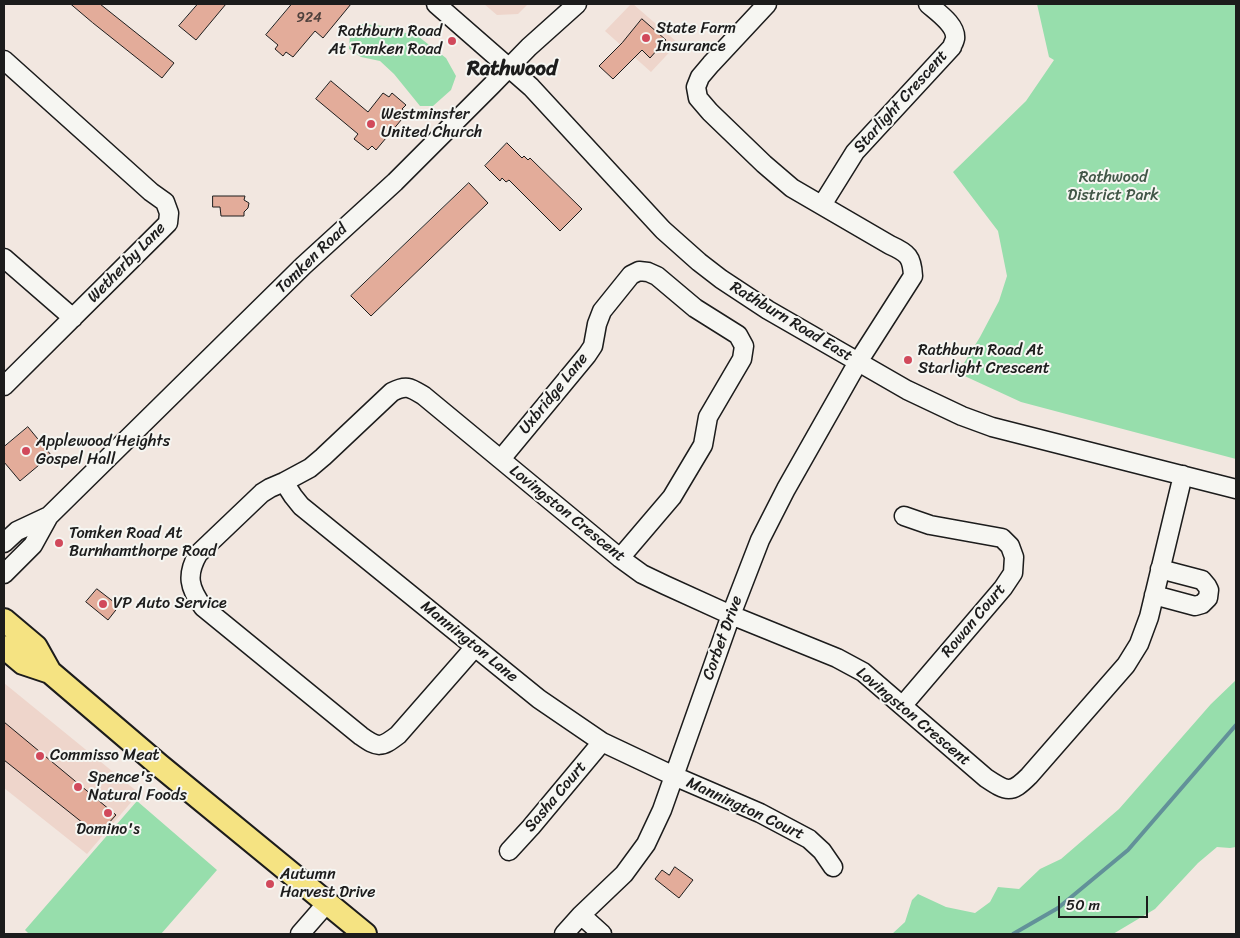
<!DOCTYPE html>
<style>
body{margin:0}
#map{position:relative;width:1240px;height:938px;overflow:hidden;background:#f2e7e0;font-family:Sriracha,sans-serif}
canvas{display:block}
.frame{position:absolute;inset:0;border:5px solid #1c1c1c;pointer-events:none}
.scale{position:absolute;left:1058px;top:896px;width:90px;height:22px;box-sizing:border-box;border:2px solid #1c1c1c;border-top:0;padding-left:6px;font-size:15px;line-height:18px;white-space:nowrap;color:#1c1c1c;-webkit-text-stroke:4px #f6f6f2;paint-order:stroke}
</style>
<div id="map">
<canvas width="1240" height="938"></canvas>
<div class="frame"></div>
<div class="scale">50 m</div>
</div>
<script>
const g = document.querySelector('canvas').getContext('2d');
g.lineJoin = 'round';
function fill(path, color) {
  g.fillStyle = color;
  g.fill(path, 'evenodd');
}
function trace(path, color, width, dash) {
  g.strokeStyle = color;
  g.lineWidth = width;
  g.lineCap = dash ? 'butt' : 'round';
  g.setLineDash(dash || []);
  g.stroke(path);
}
function label(font, color, halo, rows, align = 'center') {
  g.font = font + ' Sriracha,sans-serif';
  g.lineWidth = 4;
  g.setLineDash([]);
  g.textBaseline = 'middle';
  g.strokeStyle = halo;
  g.fillStyle = color;
  for (const [text, x, y, turn = 0] of rows) {
    g.save();
    g.translate(x, y);
    g.rotate((+turn || 0) * Math.PI / 180);
    g.textAlign = isNaN(turn) ? turn : align;
    if (halo) g.strokeText(text, 0, 0);
    g.fillText(text, 0, 0);
    g.restore();
  }
}
const built = new Path2D(`
 M484,4H528L518,14L497,15Z
 M631,4H633L678,43L651,72L605,31Z
 M4,683L139,793L87,854L4,788Z`);
const green = new Path2D(`
 M1037,4H1236V459L1021,402L958,373L980,337L999,301L1007,276L998,231L953,172L1026,101L1054,60L1049,57Z
 M362,24L383,26L419,37L446,58L456,76L451,90L433,106H420L394,74L380,61L361,57L349,49L350,33Z
 M1236,680V847L1230,848L1217,847L1198,863L1155,909L1113,934H892L905,922L912,900L918,894L946,907L975,913L990,902L998,887L1019,889L1040,869L1061,859L1119,809L1211,704Z
 M137,801L217,870L161,934H29L25,930Z`);
const stream = new Path2D(`
 M1013,934L1058,908L1128,850L1236,725`);
const building = new Path2D(`
 M71,4H100L174,63L162,78L93,23Z
 M198,4H226L196,40L179,26Z
 M292,4H351L323,38L315,31L293,57L286,52L283,56L275,49L278,45L266,35Z
 M642,19L666,40L650,58L642,50L613,79L599,66L622,43Z
 M331,81L368,112L383,93L389,97L392,93L406,105L402,109L407,113L376,150L372,146L368,150L354,139L358,134L316,99Z
 M507,143L522,158L524,156L528,160L530,158L582,209L560,231L509,180L506,182L502,178L500,181L485,166Z
 M469,183L488,203L371,316L351,296Z
 M213,196H245L244,200L249,203L248,208L244,212V216H221L220,207H213Z
 M28,427L51,455L20,481L4,462V447Z
 M97,589L119,606L108,620L86,602Z
 M4,722L116,815L98,835L4,760Z
 M675,867L693,880L679,898L655,879L662,870L669,875Z`);
const minor = new Path2D(`
 M436,4L531,87L663,230L699,262L721,279L768,310L907,390L962,416L992,427L1236,489
 M4,60L151,192L165,202L169,213L168,223L156,235L4,386
 M822,205L855,152L952,47C952,46 955,40 955,39C957,25 937,12 928,4
 M4,258L73,318
 M501,459L587,355L593,346L597,324L602,311L631,275L639,271L648,272L657,276L695,308L738,335L744,346L742,359L708,417L703,445L672,497L620,558
 M284,482L293,496L301,506L539,699L602,742L674,776L760,813L809,839L822,851L833,867
 M4,543L17,531L49,516
 M4,574L33,545L49,516L303,266L395,182L492,85L529,47L577,4
 M1154,595L1195,606L1202,604L1208,598L1209,590L1207,586L1202,580L1160,569
 M475,647L398,735C381,748 378,748 361,736L203,607C189,588 186,575 198,554L262,493L270,488L284,482L310,468L323,457L392,392C407,384 411,388 424,396L620,558L642,574L665,585L731,615L837,658L863,672L986,778C1007,792 1011,794 1029,776L1126,665L1139,644L1149,617L1183,475
 M903,705L1003,588L1013,573L1014,557L1010,546L1002,538L930,525L904,516
 M509,851L531,827L602,742
 M581,915L602,934
 M300,934L327,903
 M564,934L581,915L624,874L646,844L662,810L731,615L760,540L786,489L858,362L913,276C912,257 908,253 890,245L792,188L764,164L710,112L698,98L696,87L700,77L711,64L767,4`);
const major = new Path2D(`
 M4,620L36,647L50,672
 M4,647L23,663L50,672L159,765L365,934`);
const markers = [
 [646,38,5,"#d1495b"],
 [452,41,5,"#d1495b"],
 [371,124,5,"#d1495b"],
 [908,360,5,"#d1495b"],
 [26,451,5,"#d1495b"],
 [59,543,5,"#d1495b"],
 [103,604,5,"#d1495b"],
 [40,756,5,"#d1495b"],
 [78,787,5,"#d1495b"],
 [108,813,5,"#d1495b"],
 [270,884,5,"#d1495b"]
];
const numberNames = [
 ["924",309,18]
];
const poiNames = [
 ["State Farm",656,29],
 ["Insurance",656,47],
 ["Rathburn Road",442,32,"right"],
 ["At Tomken Road",442,50,"right"],
 ["Westminster",381,115],
 ["United Church",381,133],
 ["Rathburn Road At",918,351],
 ["Starlight Crescent",918,369],
 ["Applewood Heights",36,442],
 ["Gospel Hall",36,460],
 ["Tomken Road At",69,534],
 ["Burnhamthorpe Road",69,552],
 ["VP Auto Service",113,604],
 ["Commisso Meat",50,756],
 ["Spence's",88,778],
 ["Natural Foods",88,796],
 ["Domino's",108,830,"center"],
 ["Autumn",280,875],
 ["Harvest Drive",280,893]
];
const streetNames = [
 ["Starlight Crescent",901,102,-48],
 ["Tomken Road",312,259,-44],
 ["Wetherby Lane",127,263,-46],
 ["Rathburn Road East",791,322,31],
 ["Uxbridge Lane",554,394,-51],
 ["Lovingston Crescent",567,514,39],
 ["Rowan Court",974,621,-50],
 ["Corbet Drive",723,638,-70],
 ["Mannington Lane",469,642,39],
 ["Lovingston Crescent",913,717,40],
 ["Sasha Court",556,797,-50],
 ["Mannington Court",745,809,25]
];
const parkNames = [
 ["Rathwood",1113,178],
 ["District Park",1113,196]
];
const districtNames = [
 ["Rathwood",512,70]
];
fill(built, '#eed5cb');
fill(green, '#97deac');
trace(stream, '#629199', 4);
fill(building, '#e3ac9a');
trace(building, '#1c1c1c', 1);
trace(minor, '#1c1c1c', 21);
trace(major, '#1c1c1c', 26);
trace(minor, '#f6f6f2', 18);
trace(major, '#f5e382', 22);
for (const [x, y, r, color] of markers) {
  const dot = new Path2D();
  dot.arc(x, y, r, 0, 2 * Math.PI);
  g.fillStyle = color;
  g.fill(dot);
  trace(dot, '#f6f6f2', 2);
}
label('14px', '#4e403c', null, numberNames);
label('16px', '#1c1c1c', '#f6f6f2', poiNames, 'left');
label('16px', '#1c1c1c', '#f6f6f2', streetNames);
label('16px', '#415647', '#f6f6f2', parkNames);
label('bold 21px', '#1c1c1c', '#f6f6f2', districtNames);
</script>
